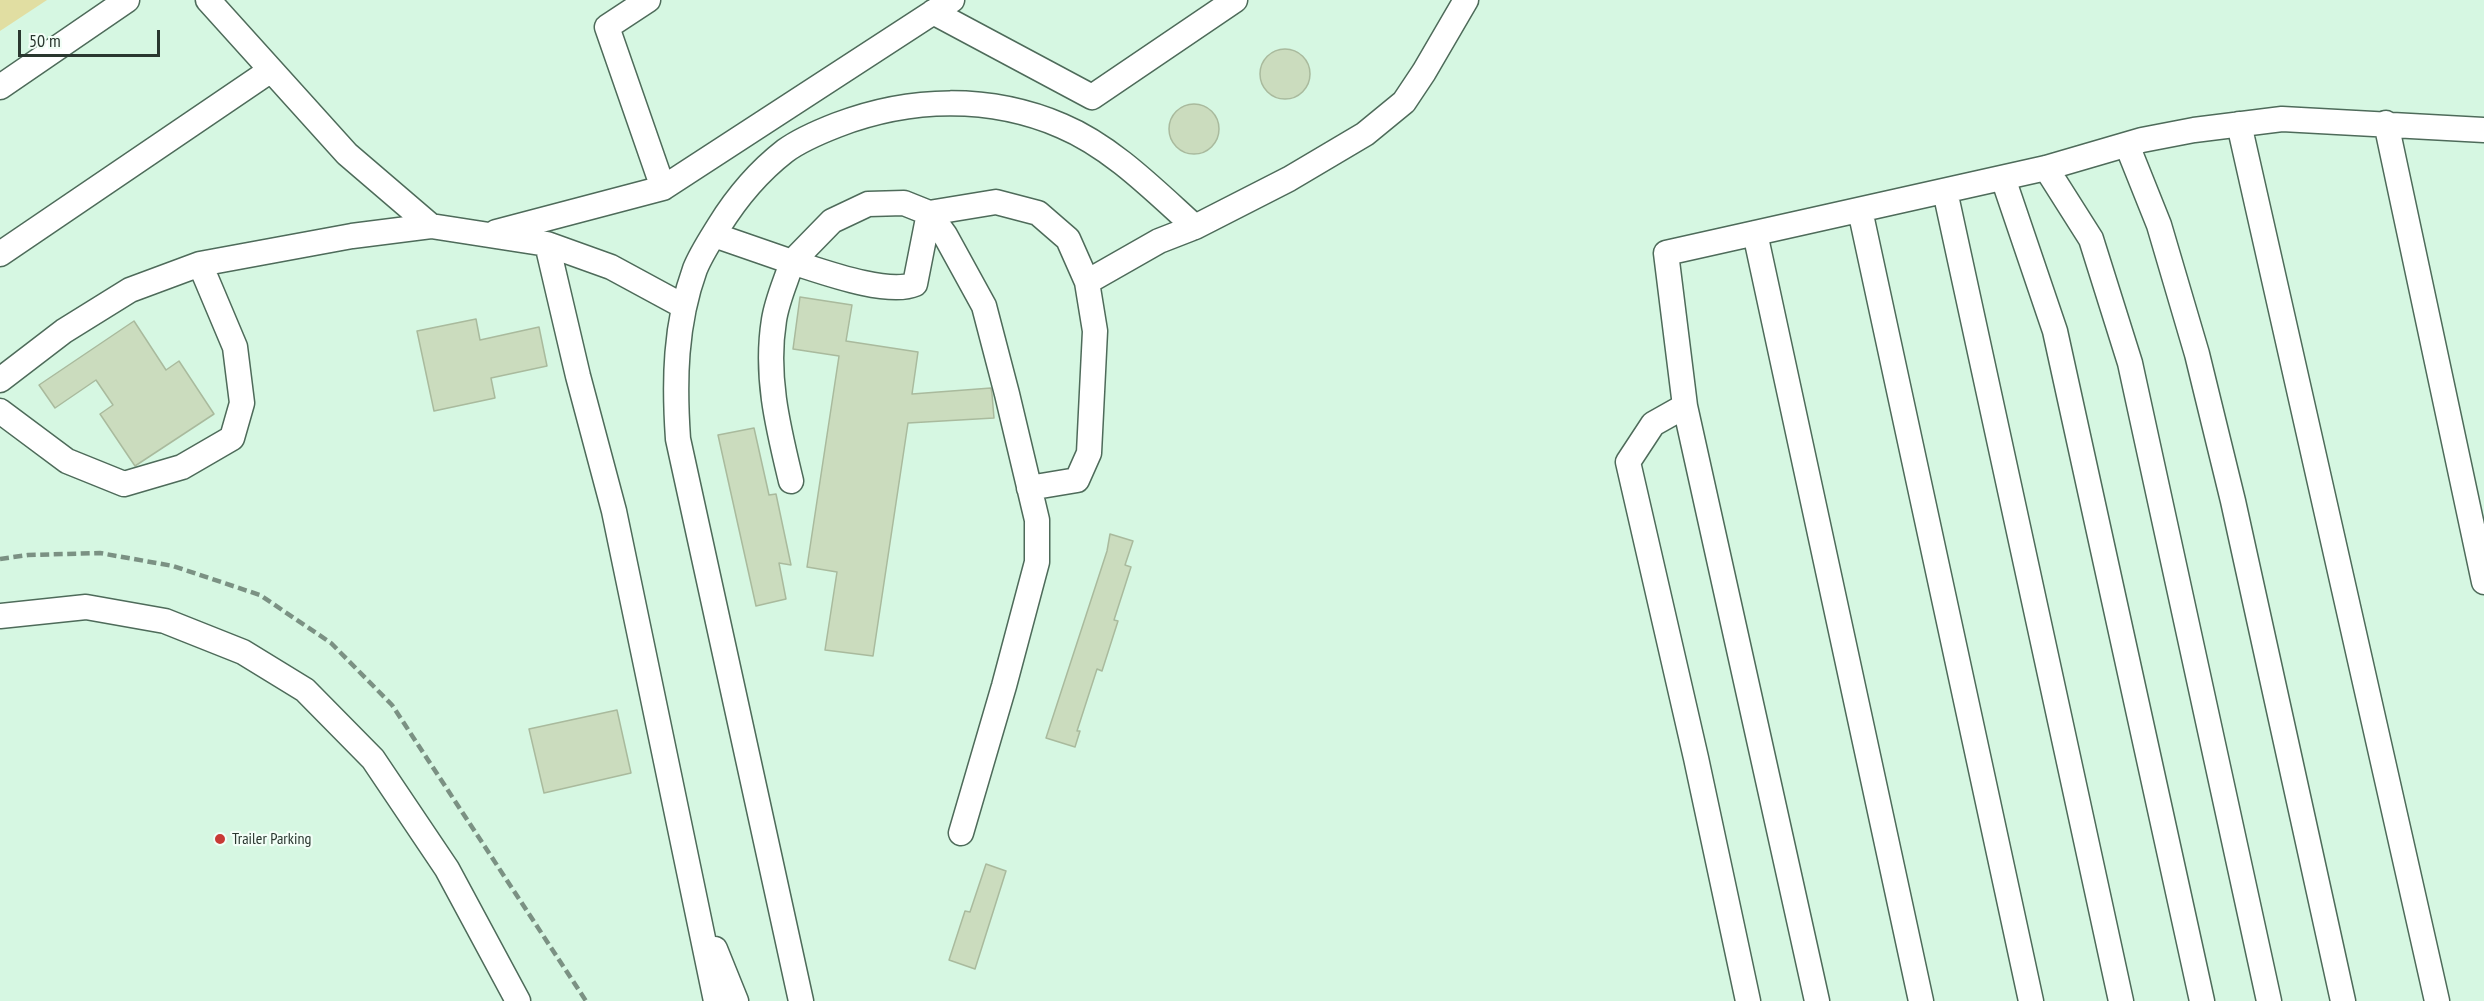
<!DOCTYPE html>
<style>
body{margin:0}
#map{position:relative;width:2484px;height:1001px;overflow:hidden;background:#d6f7e2;font-family:"PT Sans Narrow",sans-serif}
canvas{display:block}
.scale{position:absolute;left:18px;top:30px;width:142px;height:27px;box-sizing:border-box;border:3px solid #2a372f;border-top:0;padding-left:8px;font-size:18px;line-height:21px;white-space:nowrap;color:#2a372f;-webkit-text-stroke:4px #f1fef6;paint-order:stroke}
</style>
<div id="map">
<canvas width="2484" height="1001"></canvas>
<div class="scale">50 m</div>
</div>
<script>
const g = document.querySelector('canvas').getContext('2d');
g.lineJoin = 'round';
function fill(path, color) {
  g.fillStyle = color;
  g.fill(path, 'evenodd');
}
function trace(path, color, width, dash) {
  g.strokeStyle = color;
  g.lineWidth = width;
  g.lineCap = dash ? 'butt' : 'round';
  g.setLineDash(dash || []);
  g.stroke(path);
}
function label(font, color, halo, rows, align = 'center') {
  g.font = font + ' "PT Sans Narrow",sans-serif';
  g.lineWidth = 4.5;
  g.setLineDash([]);
  g.textBaseline = 'middle';
  g.strokeStyle = halo;
  g.fillStyle = color;
  for (const [text, x, y, turn = 0] of rows) {
    g.save();
    g.translate(x, y);
    g.rotate((+turn || 0) * Math.PI / 180);
    g.textAlign = isNaN(turn) ? turn : align;
    if (halo) g.strokeText(text, 0, 0);
    g.fillText(text, 0, 0);
    g.restore();
  }
}
const green = new Path2D(`
 M0,0H47L0,31Z`);
const building = new Path2D(`
 M1260 74a25 25 0 1 1 50 0a25 25 0 1 1-50 0Z
 M1169 129a25 25 0 1 1 50 0a25 25 0 1 1-50 0Z
 M800,297L852,305L846,341L918,352L912,394L991,388L992,394L994,418L908,423L873,656L825,650L837,572L807,567L839,356L793,349Z
 M476,319L480,340L539,327L547,366L491,378L495,398L434,411L417,331Z
 M134,321L166,370L179,361L214,414L135,466L100,414L113,405L96,380L55,408L39,385Z
 M754,428L769,495L776,494L791,565L779,563L786,599L756,606L718,435Z
 M1110,534L1133,541L1125,565L1131,567L1114,620L1118,621L1102,671L1097,669L1077,731H1080L1075,747L1046,738L1107,551Z
 M617,710L631,773L544,793L529,729Z
 M986,864L1006,871L975,969L949,960L965,911L970,912Z`);
const minor = new Path2D(`
 M208,0L347,154L431,226
 M648,0L607,27L663,188
 M933,12L1092,97L1235,0
 M0,87L127,0
 M2386,123L2484,582
 M2239,124L2437,1001
 M2127,145L2159,225L2197,354L2233,501L2343,1001
 M2046,168L2091,239L2130,363L2269,1001
 M2003,178L2055,331L2202,1001
 M1945,191L2121,1001
 M1860,210L2031,1001
 M496,232L663,188L952,0
 M1755,233L1921,1001
 M714,235L792,262L832,221L868,204L904,203L929,213L945,235L984,306L1007,394L1037,520V562L1004,686L961,833
 M547,244L578,376L614,511L716,1001
 M0,254L271,70
 M1087,282L1159,241L1195,227
 M0,380L64,331L130,290L200,264L352,236L431,226L547,244L611,267L683,306
 M1685,406L1653,424L1628,462L1696,758L1748,1001
 M0,411L67,461L124,484L182,467L232,438L242,403L235,347L200,264
 M791,481C778,427 765,376 774,320C777,300 786,281 792,262C821,271 888,296 915,284L929,213L996,202L1038,213L1068,239L1087,282L1095,331L1089,453L1077,480L1029,488
 M0,616L86,607L165,621L243,652L305,690L373,759L447,869L518,1001
 M715,949L736,1001
 M801,1001L678,439C674,381 675,324 695,269C701,254 711,239 719,226C737,197 758,172 785,151C800,140 819,132 837,125C910,97 990,95 1062,126C1112,147 1155,191 1195,227L1289,179L1365,134L1404,102L1424,72L1466,0
 M1817,1001L1685,406L1666,253L2046,168L2142,140L2194,130L2282,119L2484,130`);
const rail = new Path2D(`
 M0,559L28,555L100,553L173,566L260,595L331,643L392,705L586,1001`);
const markers = [
 [220,839,6,"#c83a35"]
];
const poiNames = [
 ["Trailer Parking",232,839]
];
fill(green, '#e1dea2');
fill(building, '#cbdcbe');
trace(building, '#a9ba9d', 1.5);
trace(minor, '#4e6b5a', 27);
trace(minor, '#fff', 24);
trace(rail, '#7b9183', 4.5, [9, 4.5]);
for (const [x, y, r, color] of markers) {
  const dot = new Path2D();
  dot.arc(x, y, r, 0, 2 * Math.PI);
  g.fillStyle = color;
  g.fill(dot);
  trace(dot, '#f1fef6', 2);
}
label('16px', '#2a372f', '#f1fef6', poiNames, 'left');
</script>
